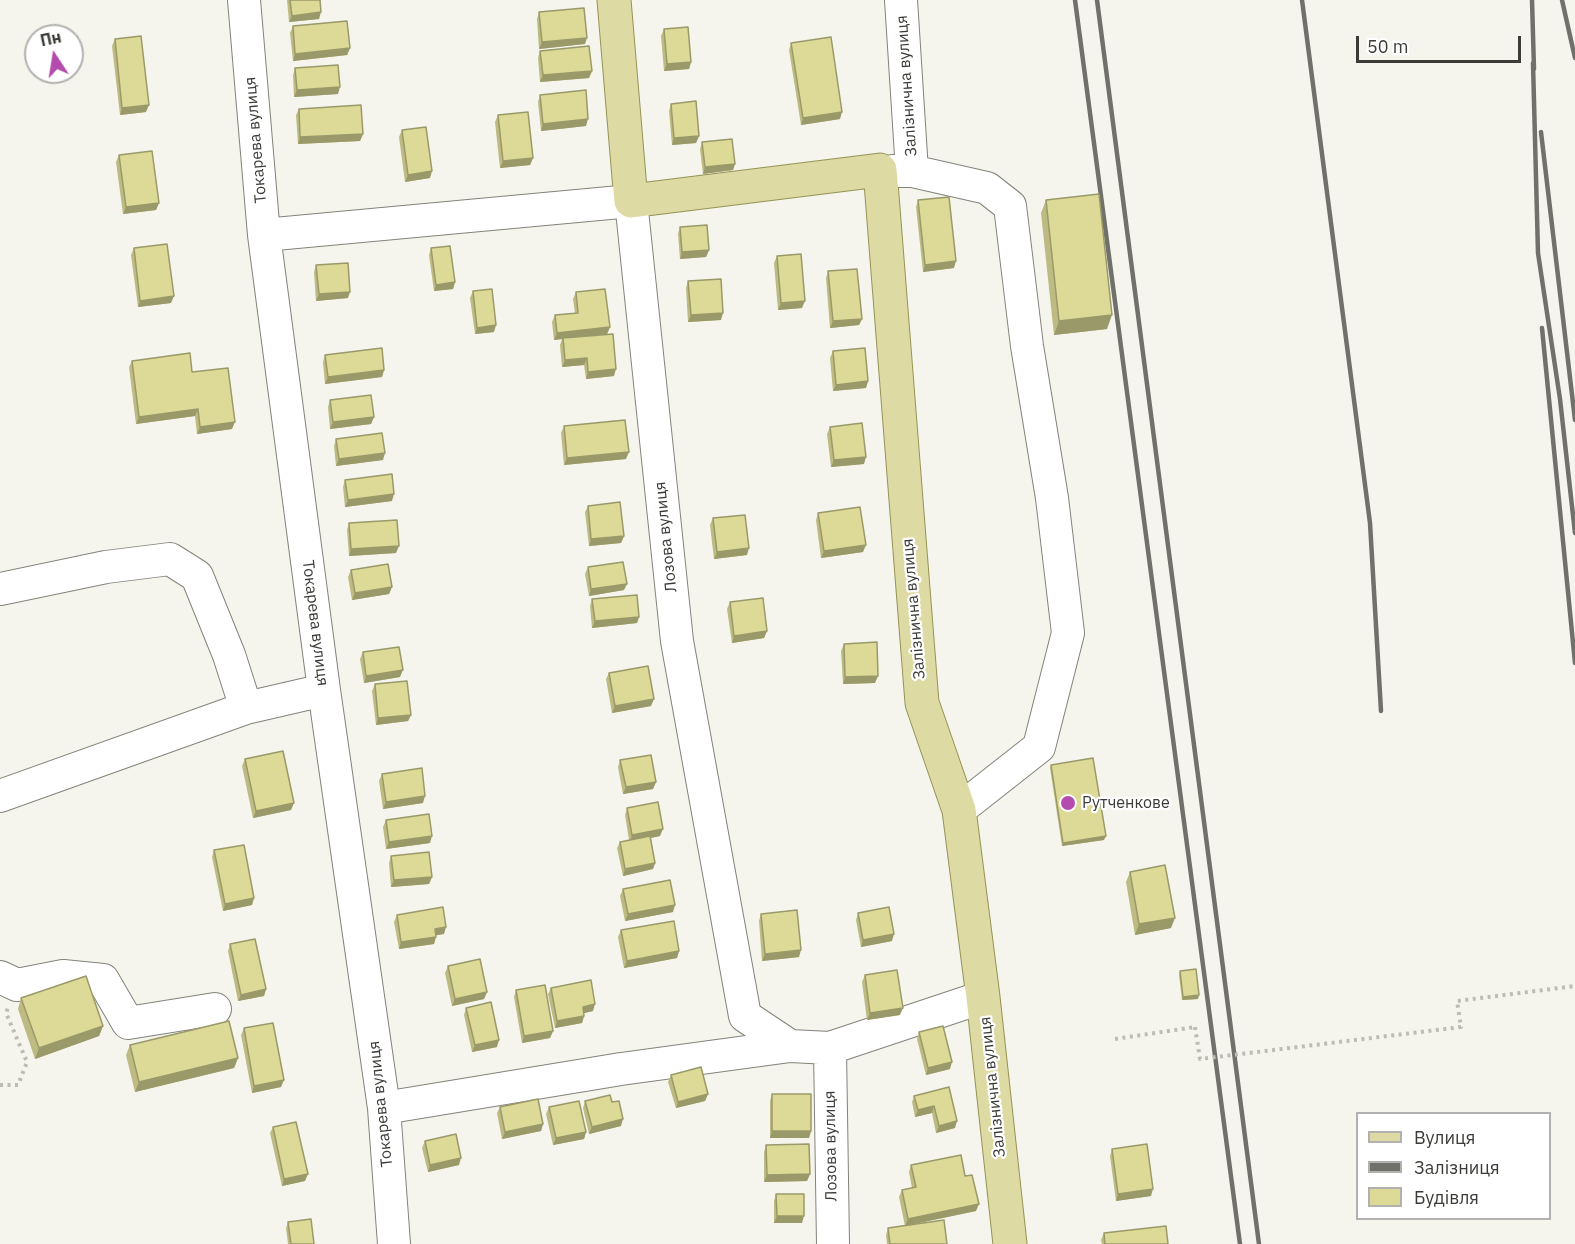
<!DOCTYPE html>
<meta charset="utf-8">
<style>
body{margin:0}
#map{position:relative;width:1575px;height:1244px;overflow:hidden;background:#f5f5ed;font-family:"IBM Plex Sans",sans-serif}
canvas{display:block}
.legend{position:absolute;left:1356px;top:1112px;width:195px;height:108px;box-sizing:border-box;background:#fff;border:2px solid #b1b1af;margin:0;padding:8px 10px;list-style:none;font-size:18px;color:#3b3b37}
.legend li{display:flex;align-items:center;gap:12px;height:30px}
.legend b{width:30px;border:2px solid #b1b1af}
.north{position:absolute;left:24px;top:24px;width:60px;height:60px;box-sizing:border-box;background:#fff;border:2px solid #b1b1af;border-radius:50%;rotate:348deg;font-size:16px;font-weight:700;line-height:24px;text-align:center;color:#3b3b37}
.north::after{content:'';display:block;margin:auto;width:21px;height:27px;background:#b44caf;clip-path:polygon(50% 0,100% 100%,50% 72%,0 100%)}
.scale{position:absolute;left:1356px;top:36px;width:165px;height:27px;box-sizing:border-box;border:3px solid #3b3b37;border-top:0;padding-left:8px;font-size:18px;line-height:21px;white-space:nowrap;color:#3b3b37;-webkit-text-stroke:4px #fff;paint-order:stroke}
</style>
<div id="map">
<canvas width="1575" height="1244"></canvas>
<ul class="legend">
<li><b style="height:8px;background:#dddba3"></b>Вулиця</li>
<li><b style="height:8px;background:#71716b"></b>Залізниця</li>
<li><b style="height:16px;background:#dcda96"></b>Будівля</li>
</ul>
<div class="north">Пн</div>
<div class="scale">50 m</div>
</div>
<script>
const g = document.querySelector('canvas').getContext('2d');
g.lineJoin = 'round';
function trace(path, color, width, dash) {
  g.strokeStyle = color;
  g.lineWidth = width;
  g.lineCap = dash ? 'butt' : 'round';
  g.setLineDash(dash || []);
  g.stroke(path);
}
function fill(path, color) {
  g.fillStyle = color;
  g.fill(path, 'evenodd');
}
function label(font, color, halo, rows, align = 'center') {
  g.font = font + ' "IBM Plex Sans",sans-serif';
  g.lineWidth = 4.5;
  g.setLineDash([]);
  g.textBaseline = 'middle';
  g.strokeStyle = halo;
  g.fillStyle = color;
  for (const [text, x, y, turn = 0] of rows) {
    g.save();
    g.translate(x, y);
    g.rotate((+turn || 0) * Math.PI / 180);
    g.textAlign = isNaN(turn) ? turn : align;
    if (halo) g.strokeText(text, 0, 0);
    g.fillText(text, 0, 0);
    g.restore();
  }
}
const path = new Path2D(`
 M1115,1039L1195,1027
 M0,1085H18L27,1062L6,1013L8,1008`);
const minor = new Path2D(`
 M244,0L264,235L324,690L384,1108L394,1244
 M893,171H912L901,0
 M912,171L987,188L1010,206L1027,346L1052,498L1068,633L1039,747L959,810
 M264,235L631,201L677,641L745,1016L790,1046
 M0,589L106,567L170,559L197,576L229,655L246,708
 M0,796L246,708L324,690
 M0,977L17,985L63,976L103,980L128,1023L215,1009
 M830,1048L833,1244
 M384,1108L621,1069L790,1046L830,1048L983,997`);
const major = new Path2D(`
 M614,0L631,201L880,170L922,703L959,810L983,997L1010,1244`);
const rail = new Path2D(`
 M1075,0L1240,1244
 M1097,0L1259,1244
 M1302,0L1370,523L1381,711
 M1532,0L1534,69
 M1562,0L1575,58
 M1533,63L1538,253L1560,399L1575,533
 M1541,132L1575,420
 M1542,328L1575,663`);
const pathBridge = new Path2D(`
 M1195,1027L1200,1059L1461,1027L1457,1001L1575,986`);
const wall = new Path2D(`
 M287,0H320L319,19L289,22Z
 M539,12L585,44L539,49L537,19Z
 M293,26L350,48L347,55L293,61L290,33Z
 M664,29L691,62L689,69L664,71L661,36Z
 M115,39L146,112L120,115L112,46Z
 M791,43L840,119L801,125L789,50Z
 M540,51L592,71L589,78L540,82L538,58Z
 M295,68L338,94L294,97L293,75Z
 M540,95L586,126L541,131L538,102Z
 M671,104L699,136L696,143L672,145L669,111Z
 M299,109L363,134L360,141L298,144L296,115Z
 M498,115L533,158L530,165L500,168L495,122Z
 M402,130L430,178L405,182L399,137Z
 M702,142L735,164L733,170L703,174L700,149Z
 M119,155L159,203L156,210L123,214L116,162Z
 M918,200L954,268L923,272L916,207Z
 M1046,200L1107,329L1054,335L1041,213Z
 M680,227L709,250L706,257L680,259L678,234Z
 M134,248L171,303L138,307L131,255Z
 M431,248L455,282L453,289L434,291L429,255Z
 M777,256L802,308L778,310L774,263Z
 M316,265L348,298L316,301L314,272Z
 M828,271L862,319L859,325L830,328L826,278Z
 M688,281L721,320L688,322L686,288Z
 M473,291L494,332L475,334L470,298Z
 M576,292L610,327L607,334L614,376L586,379L584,365L562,367L560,345L562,339L554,340L552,322L555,315L575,313L573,299Z
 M833,351L868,381L866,388L833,391L830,358Z
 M325,355L384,370L382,377L325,384L323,362Z
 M132,361L192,372L232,429L197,434L195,416L136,424L129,367Z
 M330,400L374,417L371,424L330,429L328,407Z
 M564,426L626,459L564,465L561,433Z
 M830,427L864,464L831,467L827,434Z
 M336,439L383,460L336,466L334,446Z
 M345,480L392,501L345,507L343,487Z
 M588,506L624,536L621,543L589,546L585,512Z
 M818,513L863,552L821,558L816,520Z
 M713,518L747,555L714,559L710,525Z
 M349,523L396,553L349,556L347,530Z
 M588,567L624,590L589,596L585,574Z
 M351,570L392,587L389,594L352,600L348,577Z
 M592,599L639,617L637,623L592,628L590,606Z
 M730,602L767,631L764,638L732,643L727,609Z
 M844,644L875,683L843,684L841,651Z
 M363,652L400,677L364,683L360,659Z
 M609,673L651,706L612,713L606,679Z
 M375,684L411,715L408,721L376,725L372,691Z
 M245,759L291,810L253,818L242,766Z
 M620,760L656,782L653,789L623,794L618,767Z
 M1051,765L1104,840L1062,846L1050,768Z
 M382,774L423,803L383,809L379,781Z
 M627,808L660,836L651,838L655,863L653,869L623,876L617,848L620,842L629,840L625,815Z
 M386,820L430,843L386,849L383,827Z
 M214,850L254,898L252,905L223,911L212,857Z
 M391,856L432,877L429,884L391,887L389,863Z
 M1130,872L1171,928L1135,935L1126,882Z
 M623,889L673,912L625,921L620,896Z
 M858,913L892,941L861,947L856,920Z
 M761,914L799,957L762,961L759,921Z
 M397,915L444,934L436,935L434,944L399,949L394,922Z
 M621,930L679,951L677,958L624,968L618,937Z
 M230,944L266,989L264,996L238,1001L228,951Z
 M448,966L487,992L484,999L452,1006L445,973Z
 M1180,971L1198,999L1182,1000L1179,975Z
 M865,975L900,1015L867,1020L862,982Z
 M551,988L593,1011L584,1013V1016L582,1023L555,1028L548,994Z
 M516,990L553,1031L550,1038L522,1043L514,997Z
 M21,998L103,1026L99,1036L35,1059L18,1009Z
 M466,1008L497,1047L472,1052L464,1015Z
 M244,1028L281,1087L252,1093L241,1035Z
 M919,1032L950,1069L926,1075L917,1039Z
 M130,1045L238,1058L234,1068L135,1092L126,1055Z
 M671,1075L708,1094L705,1101L676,1108L668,1082Z
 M949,1087L955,1128L936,1133L932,1113L915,1117L912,1102L914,1096Z
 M772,1094L811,1131L809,1138H770V1101Z
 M585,1101L612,1102L621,1126L589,1134L583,1108Z
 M500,1107L543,1124L541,1131L502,1139L497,1113Z
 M549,1107L586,1132L584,1139L553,1145L546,1114Z
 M273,1127L305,1181L282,1186L270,1133Z
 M425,1141L459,1165L428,1172L422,1148Z
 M766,1145L810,1174L807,1181L764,1182V1152Z
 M1112,1149L1151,1196L1116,1201L1110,1156Z
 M911,1165L965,1176L976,1211L908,1225L947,1244H887L886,1235L888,1228L905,1226L899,1197L902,1190L912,1188L909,1172Z
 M776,1194L802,1223H774V1201Z
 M288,1222L314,1244H288L286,1228Z
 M1104,1233L1168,1244H1102L1101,1240Z`);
const shadedWall = new Path2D(`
 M321,12L319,19L289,22L292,16Z
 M587,38L585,44L539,49L542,42Z
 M350,48L347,55L293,61L295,54Z
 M691,62L689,69L664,71L667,64Z
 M592,71L589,78L540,82L543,75Z
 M340,87L338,94L294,97L297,90Z
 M149,105L146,112L120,115L122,108Z
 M842,112L840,119L801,125L803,118Z
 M588,119L586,126L541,131L543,124Z
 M363,134L360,141L298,144L300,137Z
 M699,136L696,143L672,145L674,138Z
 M533,158L530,165L500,168L503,161Z
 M735,164L733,170L703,174L705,167Z
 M432,171L430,178L405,182L408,175Z
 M159,203L156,210L123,214L126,207Z
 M709,250L706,257L680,259L682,252Z
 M956,261L954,268L923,272L925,265Z
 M455,282L453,289L434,291L436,285Z
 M350,292L348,298L316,301L319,294Z
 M174,296L171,303L138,307L140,301Z
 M805,301L802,308L778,310L781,303Z
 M723,313L721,320L688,322L691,315Z
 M1112,315L1107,329L1054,335L1059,321Z
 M862,319L859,325L830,328L833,321Z
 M496,325L494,332L475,334L477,328Z
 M610,327L607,334L554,340L557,333Z
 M587,358L584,365L562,367L565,360Z
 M616,369L614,376L586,379L588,372Z
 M384,370L382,377L325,384L328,377Z
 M868,381L866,388L833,391L836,385Z
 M198,409L195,416L136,424L139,417Z
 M374,417L371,424L330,429L333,422Z
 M235,422L232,429L197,434L200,427Z
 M629,452L626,459L564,465L567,458Z
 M385,453L383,460L336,466L339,459Z
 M866,457L864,464L831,467L834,460Z
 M394,494L392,501L345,507L348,500Z
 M624,536L621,543L589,546L591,539Z
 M866,545L863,552L821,558L824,551Z
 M399,546L396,553L349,556L351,549Z
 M749,548L747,555L714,559L717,552Z
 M627,584L624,590L589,596L591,589Z
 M392,587L389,594L352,600L355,593Z
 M639,617L637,623L592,628L595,621Z
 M767,631L764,638L732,643L734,636Z
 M403,670L400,677L364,683L366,676Z
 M878,676L875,683L843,684L845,677Z
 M654,699L651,706L612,713L615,706Z
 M411,715L408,721L376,725L378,718Z
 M656,782L653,789L623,794L626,787Z
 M425,796L423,803L383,809L386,802Z
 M294,803L291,810L253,818L256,811Z
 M663,829L660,836L630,842L632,835Z
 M432,836L430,843L386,849L389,842Z
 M1106,836L1104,840L1062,846L1063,843Z
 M655,863L653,869L623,876L625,869Z
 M432,877L429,884L391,887L394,880Z
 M254,898L252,905L223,911L225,904Z
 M675,905L673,912L625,921L628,914Z
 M1175,918L1171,928L1135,935L1139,924Z
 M446,927L444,934L432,936L435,929Z
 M894,934L892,941L861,947L863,940Z
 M436,937L434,944L399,949L401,942Z
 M801,950L799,957L762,961L765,954Z
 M679,951L677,958L624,968L627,961Z
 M266,989L264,996L238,1001L241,995Z
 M487,992L484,999L452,1006L455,999Z
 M1199,995L1198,999L1182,1000L1183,997Z
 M595,1004L593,1011L580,1014L583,1007Z
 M903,1008L900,1015L867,1020L870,1013Z
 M584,1016L582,1023L555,1028L557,1021Z
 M103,1026L99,1036L35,1059L39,1048Z
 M553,1031L550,1038L522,1043L524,1036Z
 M499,1040L497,1047L472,1052L475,1045Z
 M238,1058L234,1068L135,1092L139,1082Z
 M952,1062L950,1069L926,1075L928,1068Z
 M284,1080L281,1087L252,1093L254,1086Z
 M708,1094L705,1101L676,1108L678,1102Z
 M934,1106L932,1113L915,1117L918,1110Z
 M623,1119L621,1126L589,1134L592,1127Z
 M957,1121L955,1128L936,1133L939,1126Z
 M543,1124L541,1131L502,1139L505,1132Z
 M772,1131H811L809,1138H770Z
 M586,1132L584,1139L553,1145L556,1138Z
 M461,1158L459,1165L428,1172L430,1165Z
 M308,1174L305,1181L282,1186L284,1179Z
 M810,1174L807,1181L764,1182L767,1175Z
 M1153,1189L1151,1196L1116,1201L1118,1194Z
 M979,1204L976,1211L905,1226L908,1219Z
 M777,1216H804L802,1223H774Z`);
const building = new Path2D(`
 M290,0H320L321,12L292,16Z
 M584,8L587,38L542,42L539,12Z
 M347,21L350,48L295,54L293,26Z
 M688,27L691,62L667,64L664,29Z
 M141,36L149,105L122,108L115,39Z
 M831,37L842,112L803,118L791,43Z
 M589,46L592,71L543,75L540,51Z
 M338,65L340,87L297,90L295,68Z
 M586,90L588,119L543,124L540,95Z
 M696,101L699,136L674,138L671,104Z
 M361,105L363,134L300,137L299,109Z
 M528,112L533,158L503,161L498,115Z
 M426,127L432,171L408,175L402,130Z
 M732,139L735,164L705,167L702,142Z
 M152,151L159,203L126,207L119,155Z
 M1099,194L1112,315L1059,321L1046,200Z
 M949,197L956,261L925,265L918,200Z
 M707,225L709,250L682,252L680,227Z
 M167,244L174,296L140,301L134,248Z
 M450,246L455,282L436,285L431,248Z
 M801,254L805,301L781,303L777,256Z
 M348,263L350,292L319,294L316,265Z
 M857,269L862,319L833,321L828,271Z
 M721,279L723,313L691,315L688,281Z
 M492,289L496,325L477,328L473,291Z
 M605,289L610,327L557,333L555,315L578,313L576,292Z
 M613,334L616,369L588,372L587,358L565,360L563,338Z
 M382,348L384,370L328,377L325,355Z
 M865,348L868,381L836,385L833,351Z
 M190,353L192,372L228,368L235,422L200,427L198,409L139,417L132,361Z
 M371,395L374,417L333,422L330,400Z
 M625,420L629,452L567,458L564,426Z
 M862,423L866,457L834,460L830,427Z
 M382,433L385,453L339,459L336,439Z
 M392,474L394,494L348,500L345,480Z
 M620,502L624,536L591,539L588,506Z
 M860,507L866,545L824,551L818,513Z
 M745,515L749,548L717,552L713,518Z
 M397,520L399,546L351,549L349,523Z
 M623,562L627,584L591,589L588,567Z
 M388,564L392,587L355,593L351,570Z
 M637,595L639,617L595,621L592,599Z
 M763,598L767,631L734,636L730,602Z
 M877,642L878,676L845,677L844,644Z
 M399,647L403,670L366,676L363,652Z
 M648,666L654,699L615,706L609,673Z
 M407,681L411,715L378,718L375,684Z
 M283,751L294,803L256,811L245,759Z
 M651,755L656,782L626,787L620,760Z
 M1093,758L1106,836L1063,843L1051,765Z
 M422,768L425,796L386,802L382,774Z
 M658,802L663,829L632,835L627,808Z
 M429,814L432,836L389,842L386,820Z
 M650,836L655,863L625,869L620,842Z
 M244,845L254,898L225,904L214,850Z
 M429,852L432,877L394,880L391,856Z
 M1165,865L1175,918L1139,924L1130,872Z
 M670,880L675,905L628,914L623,889Z
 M443,907L446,927L435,929L436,937L401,942L397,915Z
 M889,907L894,934L863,940L858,913Z
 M797,910L801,950L765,954L761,914Z
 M674,921L679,951L627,961L621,930Z
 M255,939L266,989L241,995L230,944Z
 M480,959L487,992L455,999L448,966Z
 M1196,969L1199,995L1183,997L1180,971Z
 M897,970L903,1008L870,1013L865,975Z
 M86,976L103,1026L39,1048L21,998Z
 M591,980L595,1004L583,1007L584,1016L557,1021L551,988Z
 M545,985L553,1031L524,1036L516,990Z
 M491,1002L499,1040L475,1045L466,1008Z
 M229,1021L238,1058L139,1082L130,1045Z
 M273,1023L284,1080L254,1086L244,1028Z
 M943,1026L952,1062L928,1068L919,1032Z
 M701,1067L708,1094L678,1102L671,1075Z
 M949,1087L957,1121L939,1126L934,1106L918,1110L914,1096Z
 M772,1094H811V1131H772Z
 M610,1095L612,1102L619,1101L623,1119L592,1127L585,1101Z
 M538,1099L543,1124L505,1132L500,1107Z
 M579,1101L586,1132L556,1138L549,1107Z
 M296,1122L308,1174L284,1179L273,1127Z
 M456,1134L461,1158L430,1165L425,1141Z
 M809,1144L810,1174L767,1175L766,1145Z
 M1147,1144L1153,1189L1118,1194L1112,1149Z
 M961,1155L965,1176L972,1175L979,1204L908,1219L902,1190L916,1187L911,1165Z
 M776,1194H804V1216H777Z
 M311,1219L314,1244H291L288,1222Z
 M944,1220L947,1244H890L888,1228Z
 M1166,1226L1168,1244H1105L1104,1233Z`);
const markers = [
 [1068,803,8,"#b44caf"]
];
const streetNames = [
 ["Залізнична вулиця",907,86,-94],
 ["Токарева вулиця",256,140,-95],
 ["Лозова вулиця",666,537,-96],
 ["Залізнична вулиця",914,609,-95],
 ["Токарева вулиця",315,623,83],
 ["Залізнична вулиця",993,1087,-96],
 ["Токарева вулиця",381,1104,-96],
 ["Лозова вулиця",831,1146,-91]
];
const poiNames = [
 ["Рутченкове",1082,803]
];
trace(minor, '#83837b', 34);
trace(major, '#959355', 35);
trace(path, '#bcbcb5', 4, [3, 4.5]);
trace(minor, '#fff', 32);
trace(major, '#dddba3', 33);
trace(rail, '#71716b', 4.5);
trace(pathBridge, '#bcbcb5', 4, [3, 4.5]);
fill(wall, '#bdbb81');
fill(shadedWall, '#9a9969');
fill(building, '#dcda96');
trace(building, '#9a9969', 1.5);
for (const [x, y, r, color] of markers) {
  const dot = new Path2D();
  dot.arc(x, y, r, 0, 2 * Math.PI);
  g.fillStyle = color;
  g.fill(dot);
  trace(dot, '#fff', 2);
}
label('16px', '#3b3b37', '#fff', streetNames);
label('16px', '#3b3b37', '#fff', poiNames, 'left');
</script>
